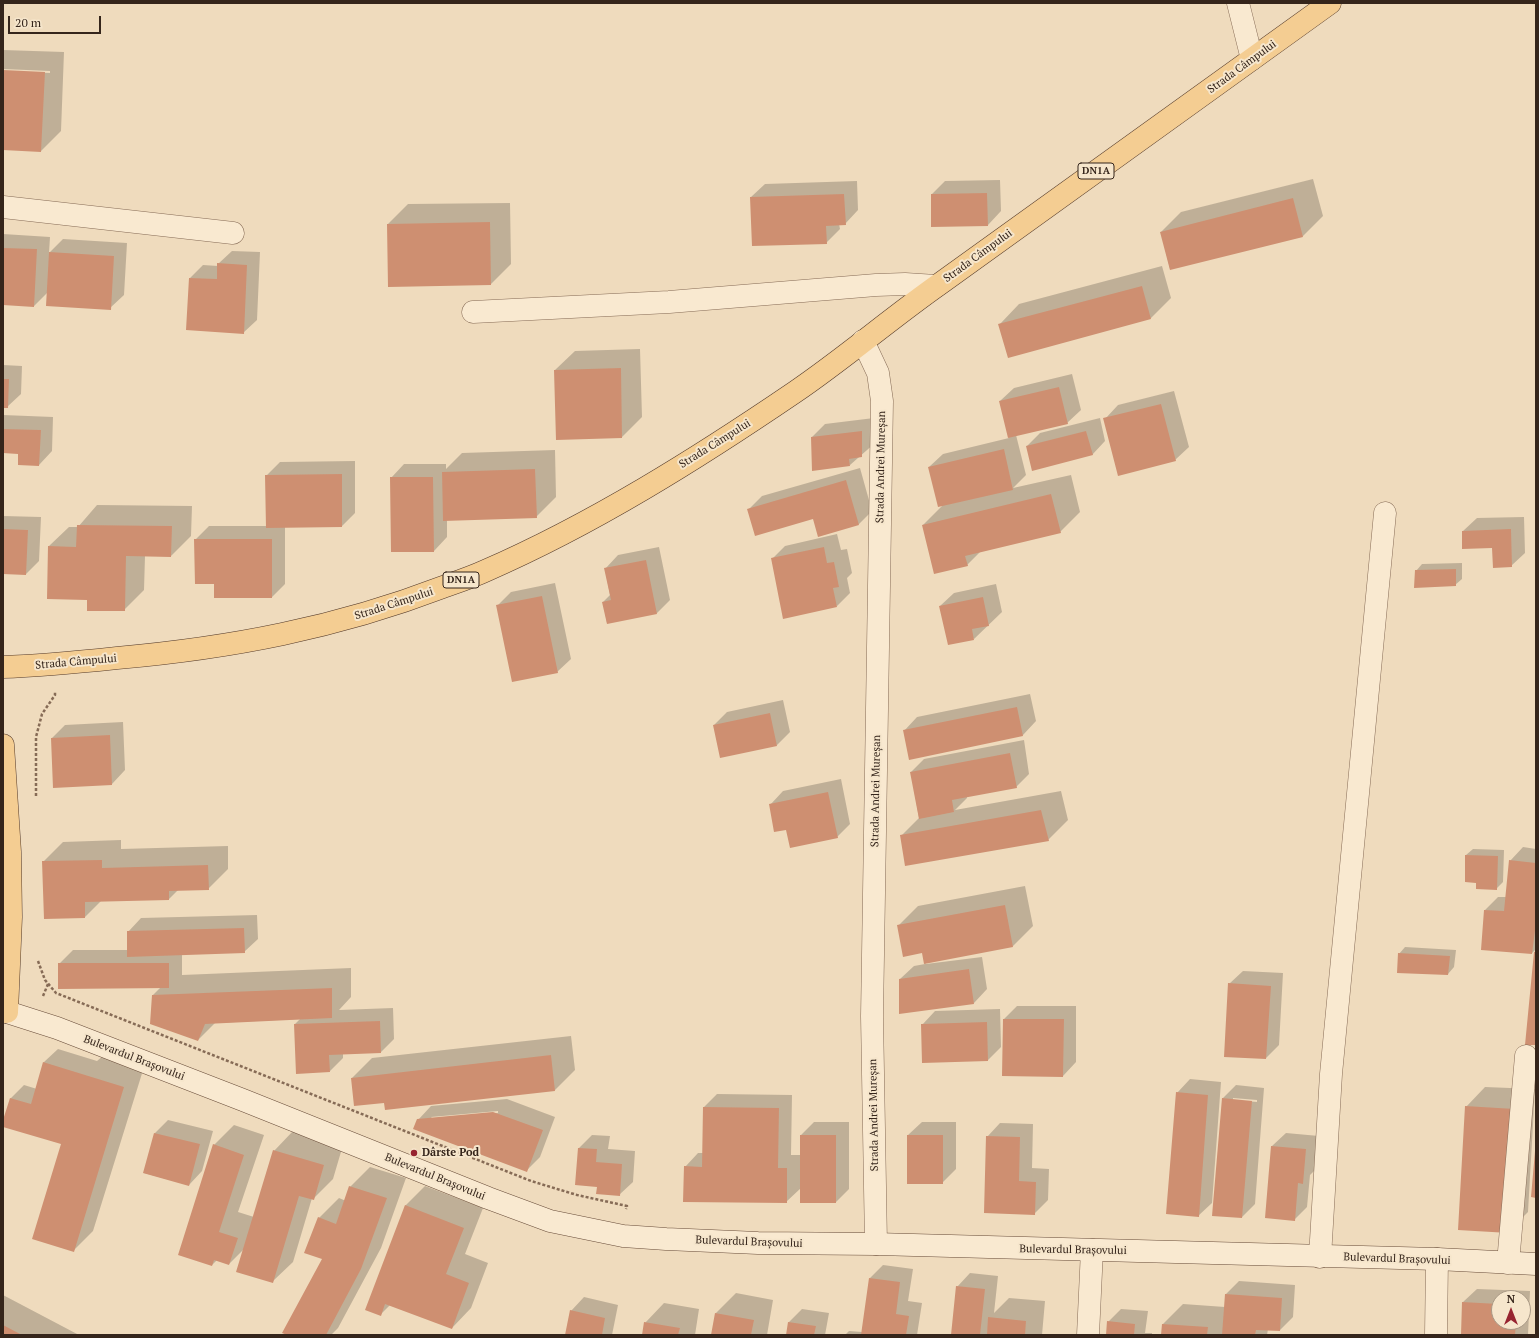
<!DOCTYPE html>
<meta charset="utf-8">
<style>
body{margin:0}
#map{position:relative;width:1539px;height:1338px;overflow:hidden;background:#efdbbd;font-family:"PT Serif",serif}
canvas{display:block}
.frame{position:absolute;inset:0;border:4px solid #35251b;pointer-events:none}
.north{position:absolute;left:1491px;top:1290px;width:40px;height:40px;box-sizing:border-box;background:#f6e6cc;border:1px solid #a99985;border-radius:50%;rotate:0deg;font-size:11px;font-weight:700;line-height:16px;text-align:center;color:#35251b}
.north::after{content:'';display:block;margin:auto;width:14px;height:18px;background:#972430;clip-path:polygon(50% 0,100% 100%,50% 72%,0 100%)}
.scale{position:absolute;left:8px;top:16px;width:93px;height:18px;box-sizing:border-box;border:2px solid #35251b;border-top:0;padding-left:5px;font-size:12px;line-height:14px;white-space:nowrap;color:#35251b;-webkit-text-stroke:3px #f6e6cc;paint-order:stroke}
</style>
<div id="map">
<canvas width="1539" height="1338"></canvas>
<div class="frame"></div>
<div class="north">N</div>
<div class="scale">20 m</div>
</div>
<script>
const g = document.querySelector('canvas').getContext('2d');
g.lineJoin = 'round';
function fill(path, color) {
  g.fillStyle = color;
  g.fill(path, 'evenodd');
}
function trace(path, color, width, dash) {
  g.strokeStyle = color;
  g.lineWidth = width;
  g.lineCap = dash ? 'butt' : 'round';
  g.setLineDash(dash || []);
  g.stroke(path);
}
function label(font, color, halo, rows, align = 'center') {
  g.font = font + ' "PT Serif",serif';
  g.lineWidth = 4;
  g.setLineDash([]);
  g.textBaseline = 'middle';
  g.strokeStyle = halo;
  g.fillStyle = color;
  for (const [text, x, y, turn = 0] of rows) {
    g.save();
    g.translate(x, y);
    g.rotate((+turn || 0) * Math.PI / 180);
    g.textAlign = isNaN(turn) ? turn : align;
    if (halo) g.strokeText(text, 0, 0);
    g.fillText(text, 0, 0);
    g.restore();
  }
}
const shadow = new Path2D(`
 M3,50L64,52L61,131L41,151L3,149V71L50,73V71L3,69Z
 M1313,179L1323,216L1303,236L1170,269L1161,232L1181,212Z
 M1000,180L1001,211L988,225L932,194L945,181Z
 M857,181L858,210L845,224H839L840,229L826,243L751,197L765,184Z
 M510,203L511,264L491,284L388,224L408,204Z
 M3,234L50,237L49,253L63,239L127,243L124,295L110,308L48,292L34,306L3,304Z
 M232,251L260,252L257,320L243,333L190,278L203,265L218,266V264Z
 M1162,266L1171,298L1151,318L1008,356L1000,324L1019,304Z
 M640,349L642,417L622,437L555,370L575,351Z
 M3,365L22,366L21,394L7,407H3Z
 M1072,374L1081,410L1067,423L1016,435L1026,475L1013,488L1071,475L1080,512L1060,532L981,551L967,565L923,525L943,505L929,467L943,454L1009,438L1000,401L1014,388Z
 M1174,391L1189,447L1175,460L1105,419L1118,405Z
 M3,415L53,417L52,451L39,465L19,464V453L3,452Z
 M874,418L875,443L850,465L812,437L825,424Z
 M1100,418L1105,441L1092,455L1027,446L1040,433Z
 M555,450L556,497L536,517L447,520V537L434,551L391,478L404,464H446V469L462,453Z
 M355,461V513L342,526L285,527V584L272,597L215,583L195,540L209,526H267L266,476L280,462Z
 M860,468L872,511L859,524L819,535L814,518L749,509L762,496Z
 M97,505L192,506L191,536L171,556H145L144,590L124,610L88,599L49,546L69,527H78Z
 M3,516L41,517L39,561L26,574L3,573Z
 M1524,517L1525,553L1511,566L1493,547L1463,548V531L1477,518Z
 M837,534L841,550L847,549L852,573L847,578L850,593L837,606L772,559L785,546Z
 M659,547L670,600L657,613L607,623L603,602L610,595L605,569L618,555Z
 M1462,563V579L1455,585L1416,571L1422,564Z
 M555,583L571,659L557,672L498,605L511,592Z
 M996,584L1002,612L974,639L940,606L954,593Z
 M1030,694L1036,721L1023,735L904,731L917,717Z
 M783,700L790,732L777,745L714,725L727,712Z
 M123,722L125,770L112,784L52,738L65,725Z
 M1024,740L1029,774L1016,787L967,796V798L955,810L1061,791L1068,820L1048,840L901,836L919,818L911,772L924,759Z
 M841,779L850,824L837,837L787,829L770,805L783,791Z
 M121,840V849L228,846V869L208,889L178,890L169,899L101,901L85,917L43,862L63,842Z
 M1523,847L1536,849V1044H1526L1535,950L1532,953L1482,949L1485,910L1498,897H1506L1510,861Z
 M1473,849L1504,850L1503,882L1496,889L1477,882L1466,881V855Z
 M1025,886L1033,926L1013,946L925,963L926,964L982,957L987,989L974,1003L900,979L914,966L925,964L923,952L898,926L918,906Z
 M257,915L258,939L244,952L182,954V975L351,968V997L339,1010L393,1008L394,1039L381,1052L343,1054V1058L330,1071L295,1024L300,1019L215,1023L198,1040L153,995L161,987L59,964L73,950H128V932L141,918Z
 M1405,947L1456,950L1454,967L1448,974L1399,954Z
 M1243,971L1283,973L1279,1045L1266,1058L1229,984Z
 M1017,1006H1076V1062L1063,1076L1004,1019Z
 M1000,1009L1001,1047L988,1060L922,1025L935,1011Z
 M571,1036L575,1070L555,1090L385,1102L352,1078L372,1058Z
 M58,1049L97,1061L104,1055L144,1067L93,1231L73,1251L63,1144L3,1126L11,1098L24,1085L37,1089L44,1062Z
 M1190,1079L1221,1082L1212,1203L1198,1216L1177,1093Z
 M1236,1085L1264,1088L1255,1204L1242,1217L1222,1099ZM1233,1098L1257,1100V1102L1233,1100Z
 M1485,1087L1535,1089L1528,1212L1508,1232L1466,1107Z
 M717,1094L792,1095L791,1155H801V1135L814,1122H849V1189L836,1202L801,1188L786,1202L685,1167L698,1153H703L704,1107Z
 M507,1099L555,1117L540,1157L526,1171L418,1120L431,1106ZM498,1111V1113L433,1119L431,1117Z
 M168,1120L213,1131L202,1171L189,1185L144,1173L155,1133Z
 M922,1122H956V1169L942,1183H908V1135Z
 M1000,1123L1033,1124L1032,1168L1049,1169L1048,1200L1034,1214L987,1137Z
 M234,1125L264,1135L238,1212L254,1217L274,1151L293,1131L343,1145L333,1179L313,1199L312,1198L293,1262L273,1281L244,1249L229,1264L217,1260L212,1265L214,1145Z
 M1286,1133L1319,1136L1316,1169L1310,1175L1307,1207L1294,1220L1272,1146Z
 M592,1135L610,1136L608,1149L635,1151L633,1182L619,1195L598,1186L576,1184L579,1148Z
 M370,1167L406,1178L381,1248L338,1328L331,1335H290L324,1258L319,1218L339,1198L346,1201L350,1187Z
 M425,1186L483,1208L465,1254L488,1263L471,1308L452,1328L390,1305L380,1315L405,1206Z
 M883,1265L913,1269L908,1301L922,1303L917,1335H845L849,1331L862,1332L870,1278Z
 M970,1273L998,1276L994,1313L1009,1298L1045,1301L1042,1335H952L957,1287Z
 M1239,1281L1295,1285L1293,1317L1280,1330L1268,1329L1267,1335H1162L1163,1324L1183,1304L1225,1307L1226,1294Z
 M1477,1289L1530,1291L1528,1335H1462L1463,1302ZM1499,1298H1523V1322H1499Z
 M736,1293L773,1300L767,1335H712L716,1313Z
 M3,1295L79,1335H3Z
 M584,1297L618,1305L612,1335H566L571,1311Z
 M664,1303L699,1309L695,1335H643L645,1323Z
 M802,1309L829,1313L825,1335H787L789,1322Z
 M1121,1309L1148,1311L1145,1333H1152V1335H1107L1108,1322Z`);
const building = new Path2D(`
 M3,70L45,72L41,152L3,150Z
 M987,193L988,226L931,227V194Z
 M844,194L846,225L826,226L827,244L752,246L750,197Z
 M1293,198L1303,237L1170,270L1160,232Z
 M490,222L491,285L388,287L387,224Z
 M3,248L37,249L34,307L3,305Z
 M49,252L114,256L111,310L46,306Z
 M217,263L247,265L244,334L186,330L189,278L217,279Z
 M1142,286L1151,319L1008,358L998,324Z
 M621,368L622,438L556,440L554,370Z
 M3,379H9L8,408H3Z
 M1059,387L1068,424L1008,438L999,401Z
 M1161,404L1176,461L1118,476L1103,418Z
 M3,429L41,430L39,466L18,465V454L3,453Z
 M862,431V457L849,459L850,466L812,471L811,437Z
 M1086,431L1093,455L1032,471L1026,446Z
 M1004,449L1013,490L938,507L928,467Z
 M535,469L537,518L443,521L442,472Z
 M342,474V527L266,528L265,475Z
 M390,477H433L434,552H391Z
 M846,480L859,525L818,537L813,519L755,536L747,509Z
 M1051,494L1061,533L965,556L968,566L934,574L922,525Z
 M77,525L172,526L171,557L126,556L125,611H87V600L47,599L48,546L76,547Z
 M3,529L28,530L26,575L3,574Z
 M1511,529L1512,567L1493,568L1492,548L1462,549V531Z
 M194,539H272V598H214V584H195Z
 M824,547L827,563L834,562L839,587L833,588L837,607L783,619L771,558Z
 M646,560L657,614L607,624L602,602L611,600L604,568Z
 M1456,569V586L1414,588L1415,570Z
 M542,596L558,673L512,682L496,605Z
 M983,597L989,626L972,629L974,640L948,645L939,606Z
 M1017,707L1023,736L909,760L903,730Z
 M770,713L777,746L720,758L713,725Z
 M110,735L112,785L53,788L51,738Z
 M1010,753L1017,788L952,800L954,812L919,819L910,772Z
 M828,792L838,838L790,848L786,830L774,832L769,804Z
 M1041,810L1049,841L905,866L900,835Z
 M1465,855L1498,856L1497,890L1476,889V883L1465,882Z
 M102,860V868L208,865L209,890L169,891V900L85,902V918L44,919L42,861Z
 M1509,860L1536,863V923L1532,954L1481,950L1484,910L1504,911Z
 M1005,905L1013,947L924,964L922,953L903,957L897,925Z
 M244,928L245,953L127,957V931Z
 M1534,952H1536V1045H1525Z
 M1398,953L1450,956L1448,975L1397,973Z
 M58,963H169V988L58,989Z
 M969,969L974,1004L899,1014V979Z
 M1228,983L1271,986L1266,1059L1224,1057Z
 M332,988V1018L205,1024L198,1041L150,1024L152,995Z
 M1003,1019H1064L1063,1077L1002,1076Z
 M380,1021L381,1053L329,1055L330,1072L296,1074L294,1024Z
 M987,1022L988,1061L922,1063L921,1024Z
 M551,1055L555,1091L385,1110L384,1103L354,1106L351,1078Z
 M43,1062L124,1087L74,1252L32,1239L61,1144L3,1127V1120L10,1098L31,1104Z
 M1176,1092L1208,1095L1199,1217L1166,1214Z
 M1222,1098L1252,1101L1242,1218L1212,1216Z
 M1465,1106L1515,1109L1509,1233L1458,1230Z
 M703,1107L779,1108L778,1168H787V1203L683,1202L684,1166L702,1167Z
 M493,1112L543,1130L527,1172L413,1129L417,1119Z
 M154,1133L200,1144L189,1186L143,1173Z
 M800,1135H836V1203H800Z
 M907,1135H943V1184H907Z
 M986,1136L1020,1137L1019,1181L1036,1182L1035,1215L984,1213Z
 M213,1144L244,1155L219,1232L238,1238L229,1265L214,1260L212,1266L178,1255Z
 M1271,1146L1306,1149L1303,1184L1298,1183L1295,1221L1265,1218Z
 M578,1148L597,1149L596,1162L622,1164L620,1196L596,1194L597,1187L575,1185Z
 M273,1150L324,1165L314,1200L299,1196L273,1283L236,1272Z
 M1535,1151H1536V1198L1531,1197Z
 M349,1186L387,1198L361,1269L326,1335H287L282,1333L322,1259L304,1253L318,1217L336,1224Z
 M405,1205L464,1228L446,1274L469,1283L452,1329L385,1304L381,1316L365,1310Z
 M869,1278L900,1282L896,1314L909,1316L906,1335H861Z
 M956,1286L985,1289L980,1335H951Z
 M1225,1294L1282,1298L1280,1331L1256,1330L1255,1335H1222Z
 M1462,1302L1499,1304V1322H1516L1515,1335H1461Z
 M570,1310L605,1318L602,1335H565Z
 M715,1313L754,1320L751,1335H711Z
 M988,1317L1026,1321L1025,1335H987Z
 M1107,1321L1135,1324L1134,1335H1106Z
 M644,1322L680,1328L678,1335H642Z
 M788,1322L816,1326L814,1335H786Z
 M1162,1324L1208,1327L1207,1335H1161Z
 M3,1325L22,1335H3Z`);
const path = new Path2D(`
 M36,796V737L42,714L55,695V692
 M38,961L45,980L56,993L531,1181L577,1195L627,1206L626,1209
 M43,996L48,984`);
const street = new Path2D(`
 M1238,3L1252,59
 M3,207L233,233
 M473,312L669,302L876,285L905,284L936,286
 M863,341L878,373L882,401L872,1016L876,1244
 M1320,1257L1331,1074L1385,513
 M1508,1263L1526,1056
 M1088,1335L1092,1250
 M1436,1335L1437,1259`);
const secondary = new Path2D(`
 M7,1012L57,1028L243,1100L488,1198L550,1221L623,1236L666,1239L758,1243L876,1244L1437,1259L1536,1264`);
const primary = new Path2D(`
 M3,667C41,666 79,662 117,658C230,648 336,628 443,587C457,582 472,577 485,571C593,524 698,458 795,392C845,358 891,318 941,283C1070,189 1200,96 1330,3
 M3,745L10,852L11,917L7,1012L3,1011`);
const markers = [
 [414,1153,4,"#972430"]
];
const shields = [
 [1096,171,36],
 [461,580,36]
];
const shieldNames = [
 ["DN1A",1096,171],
 ["DN1A",461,580]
];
const streetNames = [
 ["Strada Câmpului",1242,67,-36],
 ["Strada Câmpului",978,256,-36],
 ["Strada Câmpului",715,444,-32],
 ["Strada Andrei Mureșan",881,467,-89],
 ["Strada Câmpului",394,604,-18],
 ["Strada Câmpului",76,662,-5],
 ["Strada Andrei Mureșan",876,791,-89],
 ["Bulevardul Brașovului",134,1058,21],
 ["Strada Andrei Mureșan",874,1115,-91],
 ["Bulevardul Brașovului",435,1177,22],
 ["Bulevardul Brașovului",749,1242,2],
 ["Bulevardul Brașovului",1073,1250,1],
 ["Bulevardul Brașovului",1397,1259,2]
];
const poiNames = [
 ["Dârste Pod",422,1153]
];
fill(shadow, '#0003');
fill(building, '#ce8f71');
trace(street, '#866b56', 23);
trace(secondary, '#684c39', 23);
trace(primary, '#543a2a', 23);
trace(path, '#866b56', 2.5, [3, 2]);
trace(street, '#f9e9d0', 22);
trace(secondary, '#f9e9d0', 22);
trace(primary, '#f4cd92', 22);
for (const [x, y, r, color] of markers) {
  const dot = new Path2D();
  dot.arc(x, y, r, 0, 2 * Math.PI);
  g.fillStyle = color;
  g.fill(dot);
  trace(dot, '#f6e6cc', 1.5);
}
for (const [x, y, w] of shields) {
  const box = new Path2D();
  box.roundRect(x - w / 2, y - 8, w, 16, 3);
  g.fillStyle = '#f6e6cc';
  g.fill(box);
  trace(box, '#35251b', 1);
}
label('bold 10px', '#35251b', null, shieldNames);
label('11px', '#35251b', '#f6e6cc', streetNames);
label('bold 11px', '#35251b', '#f6e6cc', poiNames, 'left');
</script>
